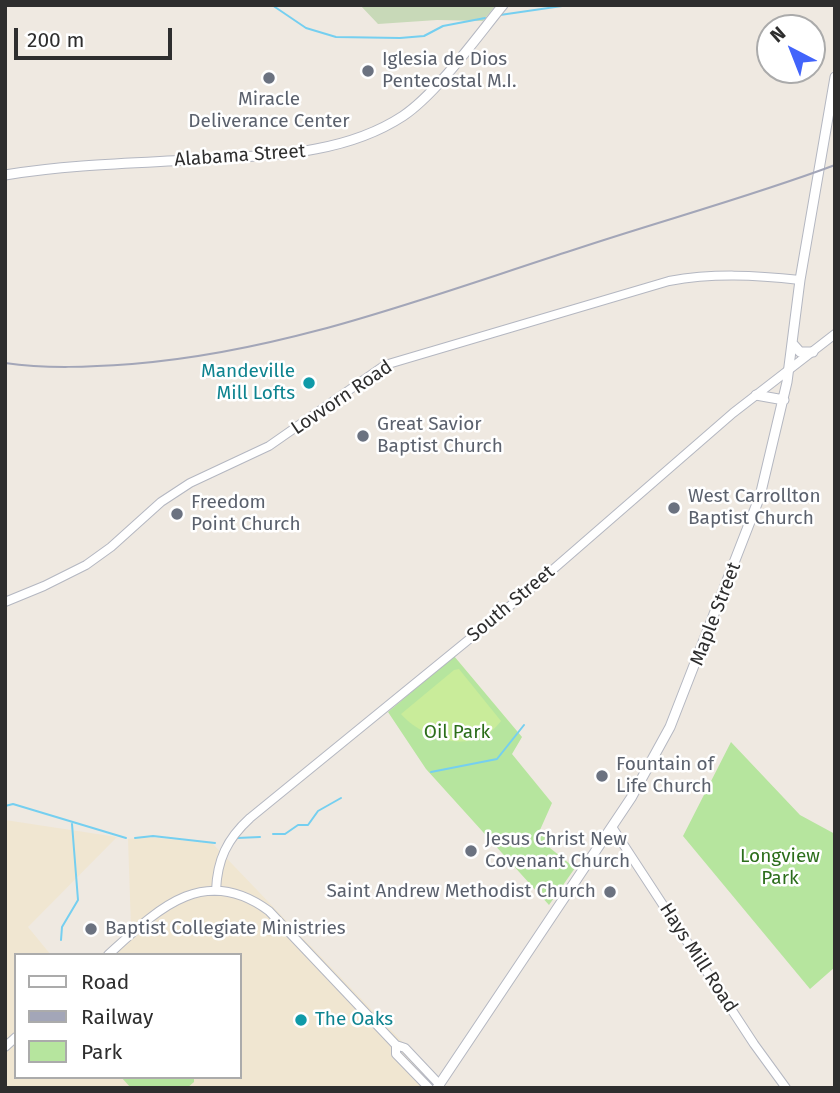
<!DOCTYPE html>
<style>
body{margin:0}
#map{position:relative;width:840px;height:1093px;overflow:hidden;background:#efe9e1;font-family:"Fira Sans",sans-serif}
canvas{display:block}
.frame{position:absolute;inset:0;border:7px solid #2e2e2e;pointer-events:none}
.legend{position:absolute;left:14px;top:953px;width:228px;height:126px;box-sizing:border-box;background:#fff;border:2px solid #ababab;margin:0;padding:9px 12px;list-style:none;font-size:21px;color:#2e2e2e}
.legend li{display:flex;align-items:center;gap:14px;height:35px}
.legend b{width:35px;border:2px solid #ababab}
.north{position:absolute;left:756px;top:14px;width:70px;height:70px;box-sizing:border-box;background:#fff;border:2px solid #ababab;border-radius:50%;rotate:318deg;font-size:19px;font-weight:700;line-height:28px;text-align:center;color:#2e2e2e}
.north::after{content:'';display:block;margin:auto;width:24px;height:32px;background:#4264fb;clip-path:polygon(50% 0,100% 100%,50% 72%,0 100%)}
.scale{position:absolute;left:14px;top:28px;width:158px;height:32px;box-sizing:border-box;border:4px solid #2e2e2e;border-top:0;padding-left:9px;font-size:21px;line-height:24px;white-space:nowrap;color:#2e2e2e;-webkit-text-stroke:5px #fff;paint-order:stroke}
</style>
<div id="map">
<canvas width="840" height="1093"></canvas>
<div class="frame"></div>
<ul class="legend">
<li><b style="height:9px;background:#fff"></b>Road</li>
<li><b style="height:9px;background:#a3a6b8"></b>Railway</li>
<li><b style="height:19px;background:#b6e59e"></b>Park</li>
</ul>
<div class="north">N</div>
<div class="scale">200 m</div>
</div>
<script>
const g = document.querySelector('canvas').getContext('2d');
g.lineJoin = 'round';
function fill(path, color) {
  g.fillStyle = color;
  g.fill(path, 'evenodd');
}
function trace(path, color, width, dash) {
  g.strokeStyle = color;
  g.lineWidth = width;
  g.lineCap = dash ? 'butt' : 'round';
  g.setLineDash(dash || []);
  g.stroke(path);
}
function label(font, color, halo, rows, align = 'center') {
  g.font = font + ' "Fira Sans",sans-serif';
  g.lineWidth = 5;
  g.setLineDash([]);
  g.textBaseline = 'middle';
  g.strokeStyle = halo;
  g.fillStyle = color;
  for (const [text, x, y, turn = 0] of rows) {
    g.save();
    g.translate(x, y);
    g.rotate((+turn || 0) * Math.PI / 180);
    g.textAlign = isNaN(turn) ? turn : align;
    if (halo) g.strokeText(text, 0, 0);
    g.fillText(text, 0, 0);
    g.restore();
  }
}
const education = new Path2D(`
 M5,820L117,837L28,927L51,955H16V1077H240V955H101L131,927L128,839L146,837L212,843L436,1077L429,1088H5Z`);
const green = new Path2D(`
 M454,656L522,737L512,754L552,803L540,830L548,837L550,848L575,868L549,905L426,769L388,712Z
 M731,742L800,815L835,834V967L810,989L683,836Z
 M121,1077H192L194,1079V1082L187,1088H131Z`);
const cemetery = new Path2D(`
 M360,5H496L483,21L437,20L378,24Z`);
const pitch = new Path2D(`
 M459,669L501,721C476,756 425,741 401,714L454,670Z`);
const stream = new Path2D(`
 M272,5L306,28L336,37L400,38L424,36L443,26L485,18
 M500,15L569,5
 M431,772L497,759L524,725
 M5,806L13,804L126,838
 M273,834H285L298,825H308L318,811L341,798
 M135,838L153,836L215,843
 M237,838L260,837
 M61,940L62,927L78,900L72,824`);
const tertiary = new Path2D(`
 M5,602L44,586L86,565L111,547L161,502L190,483L269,446L385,365L669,281C713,273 755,275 800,280
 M612,827L754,1044L786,1088
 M216,891C217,860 227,839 250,818L527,592L733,413L835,334
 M108,955C156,911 203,862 269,911L396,1045L405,1048L439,1084
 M396,1045V1054L429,1088
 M5,1047L16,1037`);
const secondary = new Path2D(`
 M5,175C72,164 140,163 207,159C274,155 345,154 403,116C437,93 476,38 503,5
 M792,343L800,352H813
 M756,395L784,400
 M437,1088L631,798L670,727L760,496L787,382L800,280L835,77`);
const rail = new Path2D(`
 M5,363C47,369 90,367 132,364C283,352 425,298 567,252C656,222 747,198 835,165`);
const markers = [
 [368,71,7,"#6b7280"],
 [269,78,7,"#6b7280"],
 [309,383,7,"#0f9aa8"],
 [363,436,7,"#6b7280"],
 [674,508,7,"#6b7280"],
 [177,514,7,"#6b7280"],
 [602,776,7,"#6b7280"],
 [471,851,7,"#6b7280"],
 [610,892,7,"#6b7280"],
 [91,929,7,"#6b7280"],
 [301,1020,7,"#0f9aa8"]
];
const worshipNames = [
 ["Iglesia de Dios",382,60],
 ["Pentecostal M.I.",382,82],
 ["Miracle",269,100,"center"],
 ["Deliverance Center",269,122,"center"],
 ["Great Savior",377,425],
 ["Baptist Church",377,447],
 ["West Carrollton",688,497],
 ["Baptist Church",688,519],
 ["Freedom",191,503],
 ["Point Church",191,525],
 ["Fountain of",616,765],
 ["Life Church",616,787],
 ["Jesus Christ New",485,840],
 ["Covenant Church",485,862],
 ["Saint Andrew Methodist Church",596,892,"right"],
 ["Baptist Collegiate Ministries",105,929]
];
const streetNames = [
 ["Alabama Street",240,156,-4],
 ["Lovvorn Road",342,398,-34],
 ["South Street",511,604,-40],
 ["Maple Street",716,614,-69],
 ["Hays Mill Road",698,958,57]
];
const cultureNames = [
 ["Mandeville",295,372],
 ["Mill Lofts",295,394],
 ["The Oaks",315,1020,"left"]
];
const parkNames = [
 ["Oil Park",457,733],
 ["Longview",780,857],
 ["Park",780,879]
];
fill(education, '#f0e6d1');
fill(green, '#b6e59e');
fill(cemetery, '#c8d9b8');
fill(pitch, '#c9ec9a');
trace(stream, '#75cff0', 2);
trace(tertiary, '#b4b7c1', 10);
trace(secondary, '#b4b7c1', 11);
trace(tertiary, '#fff', 8);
trace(secondary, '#fff', 9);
trace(rail, '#a3a6b8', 2);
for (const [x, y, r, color] of markers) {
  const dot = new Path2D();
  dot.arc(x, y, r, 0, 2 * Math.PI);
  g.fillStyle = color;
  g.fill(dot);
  trace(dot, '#fff', 2.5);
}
label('19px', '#5b616d', '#fff', worshipNames, 'left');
label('19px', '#2e2e2e', '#fff', streetNames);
label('19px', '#0d838f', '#fff', cultureNames, 'right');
label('19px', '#2c6e1b', '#fff', parkNames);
</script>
